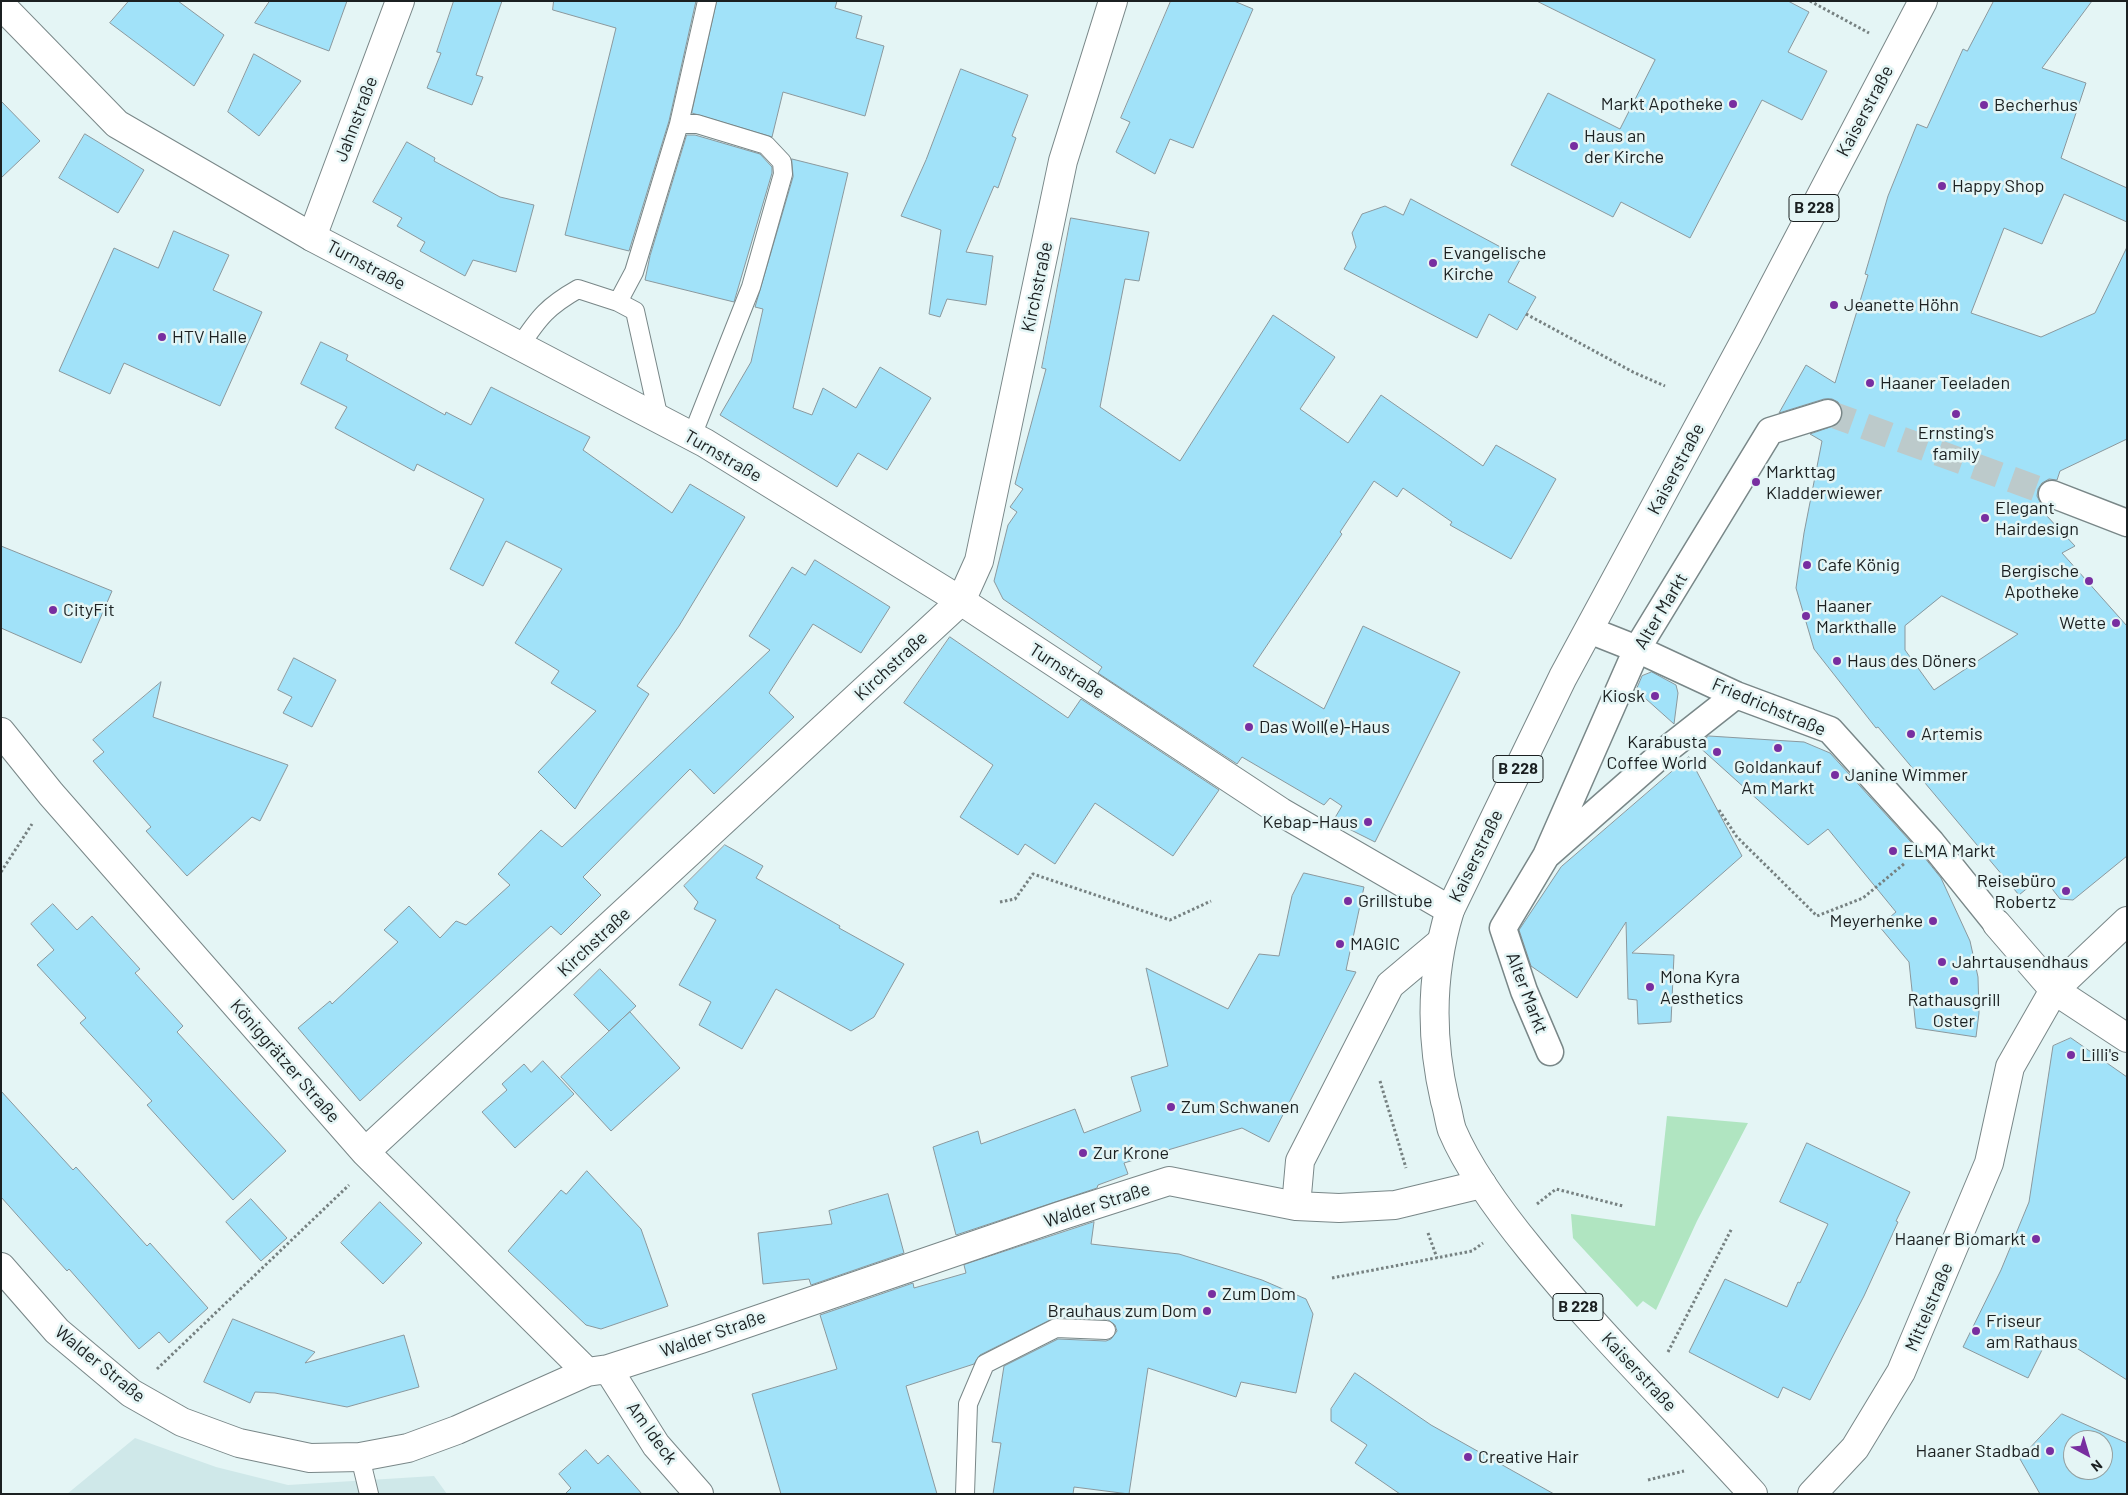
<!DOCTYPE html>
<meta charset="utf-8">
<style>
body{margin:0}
#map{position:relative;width:2128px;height:1495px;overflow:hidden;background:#e4f5f5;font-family:Barlow,sans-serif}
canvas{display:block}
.frame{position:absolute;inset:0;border:2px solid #1b2021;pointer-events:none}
.north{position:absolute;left:2063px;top:1430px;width:50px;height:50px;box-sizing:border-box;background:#e4f5f5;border:1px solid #94a0a0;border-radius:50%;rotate:141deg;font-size:14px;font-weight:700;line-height:20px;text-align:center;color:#1b2021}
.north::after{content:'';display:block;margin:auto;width:18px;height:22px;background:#782ea0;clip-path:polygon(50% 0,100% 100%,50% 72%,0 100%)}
</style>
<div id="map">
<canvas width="2128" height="1495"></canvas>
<div class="frame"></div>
<div class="north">N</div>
</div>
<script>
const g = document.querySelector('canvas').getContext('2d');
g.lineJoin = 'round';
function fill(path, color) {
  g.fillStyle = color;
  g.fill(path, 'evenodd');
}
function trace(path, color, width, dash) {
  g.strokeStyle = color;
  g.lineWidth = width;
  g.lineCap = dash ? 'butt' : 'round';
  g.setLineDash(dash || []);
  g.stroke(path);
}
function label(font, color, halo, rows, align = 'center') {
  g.font = font + ' Barlow,sans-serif';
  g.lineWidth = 5;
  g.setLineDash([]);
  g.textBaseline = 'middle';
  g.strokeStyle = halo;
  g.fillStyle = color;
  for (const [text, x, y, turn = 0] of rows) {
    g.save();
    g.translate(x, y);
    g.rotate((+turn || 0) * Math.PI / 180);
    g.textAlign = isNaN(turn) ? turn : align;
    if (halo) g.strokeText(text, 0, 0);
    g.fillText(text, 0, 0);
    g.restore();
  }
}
const built = new Path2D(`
 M135,1438L216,1467L288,1485L434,1476L447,1494H67Z`);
const green = new Path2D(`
 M1667,1116L1748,1123L1697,1221L1656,1310L1643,1301L1637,1307L1573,1238L1571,1214L1655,1226Z`);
const building = new Path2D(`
 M129,1H178L224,35L194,86L110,23Z
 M270,1H347L329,51L255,23Z
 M454,1H502L476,75L483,77L472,105L427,88L441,53L437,52Z
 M554,1H696L669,121L629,251L565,235L616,28L553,10Z
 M717,1H837L835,8L862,16L856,38L884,46L865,116L783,92L772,137L692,113Z
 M1171,1H1234L1253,9L1193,148L1170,139L1155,174L1116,152L1130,122L1121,118Z
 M1537,1H1788L1809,12L1788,52L1827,71L1802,120L1762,100L1690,238L1621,202L1613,217L1511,165L1548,93L1620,129L1655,60Z
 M1994,1H2092L2042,68L2086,83L2061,158L2127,188V222L2064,194L2042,244L2004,228L1971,313L2041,337L2095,313L2127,247V439L2060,471L2057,480L2049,479L2042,483L2038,489L2037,496L2041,504L2047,508L2045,514L2075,546L2062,553L2127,626V856L2073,900L2060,899L2042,876L2019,895L1878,727L1876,728L1814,649L1796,588L1804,533L1822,441L1810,434L1839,424L1842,417V409L1838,402L1832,399H1824L1779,413L1806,365L1835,383L1868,275L1865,274L1888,196L1917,124L1927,128L1963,49L1967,51ZM1942,596L2018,634L1934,690L1905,650V626Z
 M254,54L301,81L259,136L228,112Z
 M961,69L1028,95L1012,136L1016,138L998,188L994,186L966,252L993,256L986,305L947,299L940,317L929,314L941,230L901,216L926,160Z
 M1,101L40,141L1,178Z
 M85,134L144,170L118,213L59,178Z
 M687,135H695L760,154L772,167V173L734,302L645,280L650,256Z
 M407,142L435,158L434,161L500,197L534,205L516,272L473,260L465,276L420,251L425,242L397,226L402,218L373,202Z
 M792,159L848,173L793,408L812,415L823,388L856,408L880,367L931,398L887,470L858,453L837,487L720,415L751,362L763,309L755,307L793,177Z
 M1411,199L1521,258L1508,282L1536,297L1517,330L1489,314L1477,338L1344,269L1356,247L1352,233L1362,214L1385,206L1403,215Z
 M1071,218L1149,232L1139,281L1125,279L1100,407L1180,461L1273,315L1335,357L1300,409L1348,443L1381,395L1483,466L1496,445L1556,479L1511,559L1450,525L1452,522L1403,488L1397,497L1374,481L1340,532L1342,534L1253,666L1324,709L1363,626L1460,672L1375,842L1333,821L1342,806L1330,798L1324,805L1242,757L1237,764L1098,673L1102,667L1003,599L994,581L1008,525L1017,512L1010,507L1023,489L1015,484L1046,369L1042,368Z
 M174,231L229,255L213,290L262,312L220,406L124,363L110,394L59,371L114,248L158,268Z
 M321,342L348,355L346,360L445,415L446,412L471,425L491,387L590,437L583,450L672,513L690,484L745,517L679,626L637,686L649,694L575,809L538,772L596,711L551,683L559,671L515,643L562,569L506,541L483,586L450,569L484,499L417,464L414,471L335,428L347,407L301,384Z
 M1,546L112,591L81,663L1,628Z
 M815,560L890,607L861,653L813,624L769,693L794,717L714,794L690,769L583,877L601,895L561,935L551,926L360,1101L298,1028L330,1001L332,1004L398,942L384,930L409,906L440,938L456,921L466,925L510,885L498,874L541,830L562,847L770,650L749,636L792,567L805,575Z
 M950,637L1068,718L1081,699L1219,790L1173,856L1095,803L1055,864L1025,844L1018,855L960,817L993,765L904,703Z
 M294,658L336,680L312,727L283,713L292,697L278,690Z
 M1652,672L1676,685L1678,693L1674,724L1636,690L1642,676Z
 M161,682L153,717L288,765L260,821L252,817L187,876L146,831L151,827L93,761L104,752L93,740Z
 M1709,736L1804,742L1830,753L1920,852L1941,878L1970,941L1978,977L1979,1013L1976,1037L1916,1028L1909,962L1879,926L1896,912L1828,829L1808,845L1697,745Z
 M1689,757L1742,856L1632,953L1674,955L1671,1022L1638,1024L1637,1000L1628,999L1626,922L1577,998L1531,966L1519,930L1561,867Z
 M725,845L763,866L756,878L840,926L839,928L904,964L874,1017L851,1031L776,989L742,1049L699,1025L711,1002L679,985L716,920L694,909L698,902L684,886Z
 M1304,873L1364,887L1346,970L1356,972L1269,1142L1242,1128L1124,1163L1128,1174L1098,1185L1097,1188L956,1235L933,1147L978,1131L981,1144L1075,1109L1084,1133L1141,1111L1131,1077L1168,1066L1146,968L1228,1009L1259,954L1279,956L1292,896Z
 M53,904L77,930L92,916L140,969L135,973L183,1026L177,1032L286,1151L233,1200L147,1105L152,1101L80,1023L86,1018L37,965L54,950L31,924Z
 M600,969L636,1006L609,1031L574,995Z
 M630,1012L680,1068L611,1131L561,1077Z
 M2071,1038L2127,1077V1380L2067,1342L2064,1349L2047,1340L2028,1378L1963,1347L2001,1270L2029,1202L2053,1046Z
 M543,1061L574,1094L515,1148L482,1112L507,1090L502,1084L524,1064L531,1072Z
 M1,1091L73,1170L76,1167L147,1246L150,1243L208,1308L169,1343L159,1332L139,1349L69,1269L67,1271L1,1197Z
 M1807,1143L1910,1192L1896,1221L1898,1222L1864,1296L1810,1400L1783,1387L1778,1398L1689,1352L1725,1279L1787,1307L1798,1282L1800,1283L1828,1224L1780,1202Z
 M587,1171L641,1229L668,1306L601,1329L586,1325L508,1251L561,1190L566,1194Z
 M888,1194L904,1253L811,1285L809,1279L763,1284L758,1233L832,1224L829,1211Z
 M251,1199L287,1238L261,1261L226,1222Z
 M380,1202L422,1243L383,1284L341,1243Z
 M1094,1222L1091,1244L1179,1254L1262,1280L1306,1299L1313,1314L1296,1393L1241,1382L1236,1397L1148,1368L1129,1494L1074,1487L1073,1494H993L1001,1443L992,1442L1004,1366L1058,1339L1106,1341L1111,1339L1117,1331L1115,1325L1107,1319L1056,1317L980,1355L974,1364L906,1386L937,1494H781L752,1394L837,1369L820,1315L913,1283L914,1288L966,1273L964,1265Z
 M233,1319L315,1352L305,1363L404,1335L419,1387L347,1407L275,1393L255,1392L250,1403L204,1382Z
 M1355,1373L1431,1425L1554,1494H1400L1355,1463L1367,1445L1331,1421V1409Z
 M2062,1414L2127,1443V1494H2040L2020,1459ZM2073,1440H2103V1470H2073Z
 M586,1450L598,1464L608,1455L642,1494H565L571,1488L559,1474Z`);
const pedestrianTunnel = new Path2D(`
 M1828,413L2052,494`);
const path = new Path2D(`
 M1810,1L1869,33
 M1526,314L1633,372L1665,386
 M1719,810L1737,837L1817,916L1863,898L1905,863
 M1,872L32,824
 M1000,902L1015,899L1033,874L1170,920L1211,901
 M1380,1081L1406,1168
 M1537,1204L1556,1189L1623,1206
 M1428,1233L1437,1258
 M1332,1278L1472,1251L1483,1243
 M1668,1352L1732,1228
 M157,1369L349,1185
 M1648,1480L1684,1471`);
const service = new Path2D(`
 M679,124L707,1
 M520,346C539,317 548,306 578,289L618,302
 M659,419L635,311L618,302L634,272L679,124H697L766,145L782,162L783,174L751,287L692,436
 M360,1457L369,1494
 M965,1494L968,1404L985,1364L1056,1328L1106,1330`);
const pedestrian = new Path2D(`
 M2052,494L2127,523
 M1589,630L1637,649L1736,695L1830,730L1931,842L1997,924
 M1546,856L1637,649L1770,431L1828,413
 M1550,1052L1524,991L1503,928L1546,856L1670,747L1736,695`);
const minor = new Path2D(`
 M312,237L400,1
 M1,732L51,794L365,1152L587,1372
 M1997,924L2054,990L2127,1038
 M365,1152L961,601L979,561L1063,161L1113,1
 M1296,1206L1300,1161L1390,985L1440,943
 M1,1267L57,1331L131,1393L182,1422L239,1443L310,1458L360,1457L408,1448L457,1430L587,1372L608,1369L701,1339L1060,1216L1169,1181L1296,1206L1339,1208L1395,1205L1482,1184
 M608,1369L656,1445L699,1494
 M1812,1494L1855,1448L1901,1372L1989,1163L2010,1067L2054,990L2127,921`);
const secondary = new Path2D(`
 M1,5L117,124L312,237L705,443L961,601L1281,812L1450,910`);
const primary = new Path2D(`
 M1753,1494C1679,1412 1600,1336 1531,1250C1504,1217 1469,1170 1452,1130C1449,1121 1448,1110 1445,1101C1430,1037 1431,972 1450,910L1563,677L1748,335L1923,1`);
const markers = [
 [1733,104,5,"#782ea0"],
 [1984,105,5,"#782ea0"],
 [1574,146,5,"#782ea0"],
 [1942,186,5,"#782ea0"],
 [1433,263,5,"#782ea0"],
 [1834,305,5,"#782ea0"],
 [162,337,5,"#782ea0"],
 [1870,383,5,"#782ea0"],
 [1956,414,5,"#782ea0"],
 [1756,482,5,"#782ea0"],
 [1985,518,5,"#782ea0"],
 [1807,565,5,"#782ea0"],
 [2089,581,5,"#782ea0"],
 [53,610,5,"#782ea0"],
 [1806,616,5,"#782ea0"],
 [2116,623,5,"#782ea0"],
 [1837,661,5,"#782ea0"],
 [1655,696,5,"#782ea0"],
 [1249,727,5,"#782ea0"],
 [1911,734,5,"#782ea0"],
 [1778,748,5,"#782ea0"],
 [1717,752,5,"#782ea0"],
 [1835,775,5,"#782ea0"],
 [1368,822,5,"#782ea0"],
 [1893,851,5,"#782ea0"],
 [2066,891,5,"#782ea0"],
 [1348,901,5,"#782ea0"],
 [1933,921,5,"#782ea0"],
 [1340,944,5,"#782ea0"],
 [1942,962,5,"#782ea0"],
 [1954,981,5,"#782ea0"],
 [1650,987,5,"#782ea0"],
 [2071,1055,5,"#782ea0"],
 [1171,1107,5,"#782ea0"],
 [1083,1153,5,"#782ea0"],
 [2036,1239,5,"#782ea0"],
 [1212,1294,5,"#782ea0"],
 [1207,1311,5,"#782ea0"],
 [1976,1331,5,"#782ea0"],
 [2050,1451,5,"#782ea0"],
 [1468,1457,5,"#782ea0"]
];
const shields = [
 [1814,208,50],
 [1518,769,50],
 [1578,1307,50]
];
const shieldNames = [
 ["B 228",1814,208],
 ["B 228",1518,769],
 ["B 228",1578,1307]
];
const poiNames = [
 ["Markt Apotheke",1723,104,"right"],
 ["Becherhus",1994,105],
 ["Haus an",1584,136],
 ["der Kirche",1584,157],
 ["Happy Shop",1952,186],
 ["Evangelische",1443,253],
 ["Kirche",1443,274],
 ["Jeanette Höhn",1844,305],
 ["HTV Halle",172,337],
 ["Haaner Teeladen",1880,383],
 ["Ernsting's",1956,433,"center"],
 ["family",1956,454,"center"],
 ["Markttag",1766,472],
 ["Kladderwiewer",1766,493],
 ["Elegant",1995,508],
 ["Hairdesign",1995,529],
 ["Cafe König",1817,565],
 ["Bergische",2079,571,"right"],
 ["Apotheke",2079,592,"right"],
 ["Haaner",1816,606],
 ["Markthalle",1816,627],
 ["CityFit",63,610],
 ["Wette",2106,623,"right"],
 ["Haus des Döners",1847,661],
 ["Kiosk",1645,696,"right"],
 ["Das Woll(e)-Haus",1259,727],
 ["Artemis",1921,734],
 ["Karabusta",1707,742,"right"],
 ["Coffee World",1707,763,"right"],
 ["Goldankauf",1778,767,"center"],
 ["Am Markt",1778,788,"center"],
 ["Janine Wimmer",1845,775],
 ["Kebap-Haus",1358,822,"right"],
 ["ELMA Markt",1903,851],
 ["Reisebüro",2056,881,"right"],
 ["Robertz",2056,902,"right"],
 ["Grillstube",1358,901],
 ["Meyerhenke",1923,921,"right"],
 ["MAGIC",1350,944],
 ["Jahrtausendhaus",1952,962],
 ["Mona Kyra",1660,977],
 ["Aesthetics",1660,998],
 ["Rathausgrill",1954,1000,"center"],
 ["Oster",1954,1021,"center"],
 ["Lilli's",2081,1055],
 ["Zum Schwanen",1181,1107],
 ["Zur Krone",1093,1153],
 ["Haaner Biomarkt",2026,1239,"right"],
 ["Zum Dom",1222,1294],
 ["Brauhaus zum Dom",1197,1311,"right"],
 ["Friseur",1986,1321],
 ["am Rathaus",1986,1342],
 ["Haaner Stadbad",2040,1451,"right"],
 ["Creative Hair",1478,1457]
];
const streetNames = [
 ["Kaiserstraße",1865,111,-62],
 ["Jahnstraße",356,119,-69],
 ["Turnstraße",366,265,28],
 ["Kirchstraße",1037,287,-78],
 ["Turnstraße",723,456,30],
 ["Kaiserstraße",1676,469,-62],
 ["Alter Markt",1661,611,-59],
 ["Kirchstraße",891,666,-43],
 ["Turnstraße",1067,671,33],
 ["Friedrichstraße",1769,707,23],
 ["Kaiserstraße",1476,856,-64],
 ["Kirchstraße",594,942,-43],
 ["Alter Markt",1527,993,69],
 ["Königgrätzer Straße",285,1061,49],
 ["Walder Straße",1097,1205,-18],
 ["Mittelstraße",1929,1307,-67],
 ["Walder Straße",713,1334,-19],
 ["Walder Straße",100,1364,39],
 ["Kaiserstraße",1639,1372,47],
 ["Am Ideck",652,1433,54]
];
fill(built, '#cfe8e9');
fill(green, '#b0e5c1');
fill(building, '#a1e2f9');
trace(building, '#8a989d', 1);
trace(pedestrianTunnel, '#bccacb', 26, [26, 13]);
trace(service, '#798788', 20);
trace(pedestrian, '#798788', 29);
trace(minor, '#798788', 30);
trace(secondary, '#798788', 30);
trace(primary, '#798788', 30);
trace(path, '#768181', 3, [2.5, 2.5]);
trace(service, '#fff', 18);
trace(pedestrian, '#fff', 26);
trace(minor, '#fff', 28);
trace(secondary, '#fff', 28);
trace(primary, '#fff', 28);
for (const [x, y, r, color] of markers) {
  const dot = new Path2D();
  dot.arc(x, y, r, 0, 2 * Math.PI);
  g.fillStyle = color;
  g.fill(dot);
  trace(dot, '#e4f5f5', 2);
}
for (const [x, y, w] of shields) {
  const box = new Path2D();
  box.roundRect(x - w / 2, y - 13.5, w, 27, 4);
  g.fillStyle = '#e4f5f5';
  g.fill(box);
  trace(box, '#1b2021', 1);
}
label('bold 16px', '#1b2021', null, shieldNames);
label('18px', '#1b2021', '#e4f5f5', poiNames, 'left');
label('18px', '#1b2021', '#e4f5f5', streetNames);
</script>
